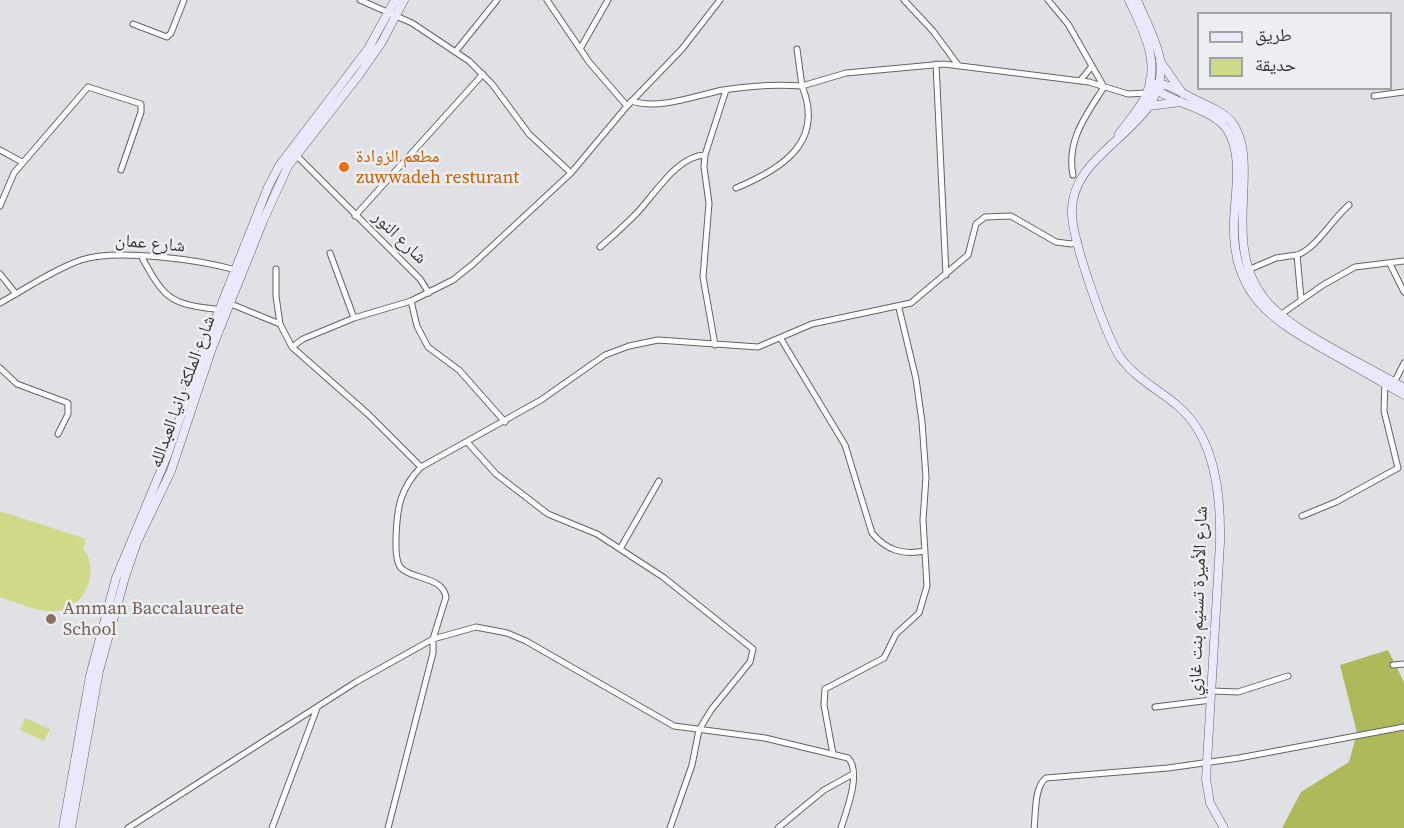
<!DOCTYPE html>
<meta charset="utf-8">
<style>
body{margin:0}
#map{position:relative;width:1404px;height:828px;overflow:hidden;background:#e0e1e5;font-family:"Source Serif 4","Noto Naskh Arabic",serif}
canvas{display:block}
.legend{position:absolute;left:1197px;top:12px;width:195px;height:78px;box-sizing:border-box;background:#edeef2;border:2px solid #a1a2a5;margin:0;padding:8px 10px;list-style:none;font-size:18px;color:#303132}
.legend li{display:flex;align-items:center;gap:12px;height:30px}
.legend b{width:30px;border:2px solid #a1a2a5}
</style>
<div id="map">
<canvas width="1404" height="828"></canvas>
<ul class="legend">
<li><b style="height:8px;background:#ebe8fc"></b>طريق</li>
<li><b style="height:16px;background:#d0d987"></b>حديقة</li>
</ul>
</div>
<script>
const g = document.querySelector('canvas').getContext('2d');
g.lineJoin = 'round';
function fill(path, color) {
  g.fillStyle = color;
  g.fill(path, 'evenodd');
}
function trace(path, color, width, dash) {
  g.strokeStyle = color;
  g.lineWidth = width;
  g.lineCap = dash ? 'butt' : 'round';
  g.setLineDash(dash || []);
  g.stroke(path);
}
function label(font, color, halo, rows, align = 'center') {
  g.font = font + ' "Source Serif 4","Noto Naskh Arabic",serif';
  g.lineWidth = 5;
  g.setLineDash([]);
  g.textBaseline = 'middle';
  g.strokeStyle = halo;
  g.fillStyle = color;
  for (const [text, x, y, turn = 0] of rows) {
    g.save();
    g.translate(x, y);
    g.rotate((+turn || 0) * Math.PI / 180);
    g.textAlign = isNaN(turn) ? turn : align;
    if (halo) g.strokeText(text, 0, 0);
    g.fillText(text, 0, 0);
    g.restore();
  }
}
const green = new Path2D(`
 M0,511L86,539L83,548C101,571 85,609 55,611C38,613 16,602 0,597Z
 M25,718L50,729L44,741L20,730Z`);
const forest = new Path2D(`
 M1388,650L1404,682V828H1282L1301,792L1349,762L1357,733L1340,665Z`);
const street = new Path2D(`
 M360,0L412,23L469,61L492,84L529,134L571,173
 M547,0L589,62L627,106
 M904,0L933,31L958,65
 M1048,0L1068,24L1104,87C1087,114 1066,140 1073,175
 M133,24L167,37L171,33L184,0
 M580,49L608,0
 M797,49L802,86L846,73L944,64L1089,82L1128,94L1147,93
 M456,51L497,0
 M936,64L946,275
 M1080,81L1092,66
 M1374,96L1404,92
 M631,101C660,110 694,96 723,90C749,86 777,84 802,86C825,142 782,169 736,188
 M0,150L22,162
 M296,155L420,279L429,293
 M705,155L704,167L709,203L703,277L715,345
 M0,206L14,173L88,87L141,104V112L121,170
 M355,216L483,74
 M600,247C612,237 624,226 635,215C654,196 676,156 705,155L726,90
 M330,253L354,318
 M1297,255C1316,249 1333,218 1349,205
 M141,256C164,297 168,304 215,309
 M1390,264L1404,292
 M276,269V296L280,324
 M1248,270L1276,258L1297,255L1301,299
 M0,274L16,294
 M411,301L417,326L428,347L459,370L505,422
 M0,303C27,288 53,270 81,260C116,248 200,260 236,270
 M231,304L280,324L292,347L368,414L421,467
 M1280,315L1323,285L1355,267L1404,261
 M781,339L845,445L872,533C887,551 903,555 925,551
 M292,347L303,339L354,318L411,301L453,280L473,264L571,173L627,106L682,49L720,0
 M0,368L17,384L68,403V414L58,434
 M1394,383L1404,363
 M468,443L496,474L548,514L597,534L663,577L753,649L750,662L711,710L699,730L692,765L670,828
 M1302,516L1336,502L1398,468L1384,411L1385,382
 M620,549L659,481
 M1393,665L1404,664
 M1212,691L1238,692L1288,676
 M1155,707L1211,700
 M833,754L824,705L825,689L884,658L896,634L919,613L927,586L923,520L926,477L922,422L916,379L899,308
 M128,828L356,682L433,639L476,627L507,633L526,641L674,726L765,738L848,758C862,772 846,812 841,828
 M272,828L317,708
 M388,828L433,653V639L446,597C442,576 413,580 401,568C392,559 397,511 401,499C405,487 412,476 421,467L541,400L605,355L629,346L658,340L758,347L812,324L911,303L968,255L976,224L985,217L1011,216L1056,242L1071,244L1078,242
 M778,828L824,790L853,774
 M1034,828C1036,814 1034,787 1046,778L1168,768L1239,758L1404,727`);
const secondary = new Path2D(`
 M1137,0C1145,19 1156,39 1160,59C1171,130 1068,147 1072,215C1073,241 1107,342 1123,361C1138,380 1161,391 1179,407C1216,439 1221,497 1220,543L1206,779L1210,803L1224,828
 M1160,61L1183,94
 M1150,80C1158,103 1213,105 1228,131C1243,156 1235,193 1234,221C1231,294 1271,320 1329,352C1354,366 1379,380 1404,395
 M1147,93L1154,84C1166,82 1182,93 1192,98C1205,105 1221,110 1231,121C1263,161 1220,240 1263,297C1288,331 1365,364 1404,388
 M1149,106L1180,102
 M1119,134C1127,123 1136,113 1143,101C1163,66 1144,32 1129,0
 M63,828L90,676L116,578L167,456L203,351L268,187L279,166L368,49L395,0
 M71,828L99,671L125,577L137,542L171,471L212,348L263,221L288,166L359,75L382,42L404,0`);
const markers = [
 [344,167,6,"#e8710a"],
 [51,619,6,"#8d6e63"]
];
const foodNames = [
 ["مطعم الزوادة",356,157],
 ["zuwwadeh resturant",356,178]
];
const streetNames = [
 ["شارع النور",399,238,44],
 ["شارع عمان",150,244,5],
 ["شارع الملكة رانيا العبدالله",183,392,-70],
 ["شارع الأميرة تسنيم بنت غازي",1199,601,-88]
];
const educationNames = [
 ["Amman Baccalaureate",63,609],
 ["School",63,630]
];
fill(green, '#d0d987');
fill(forest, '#afb95a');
trace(street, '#626367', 7);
trace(secondary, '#626367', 9);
trace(street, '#fff', 5);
trace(secondary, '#ebe8fc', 8);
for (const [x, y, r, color] of markers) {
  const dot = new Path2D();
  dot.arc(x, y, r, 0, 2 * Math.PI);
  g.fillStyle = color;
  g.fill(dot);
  trace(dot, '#edeef2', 2);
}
label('18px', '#c56008', '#edeef2', foodNames, 'left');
label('18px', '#303132', '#edeef2', streetNames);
label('18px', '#785e54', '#edeef2', educationNames, 'left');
</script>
